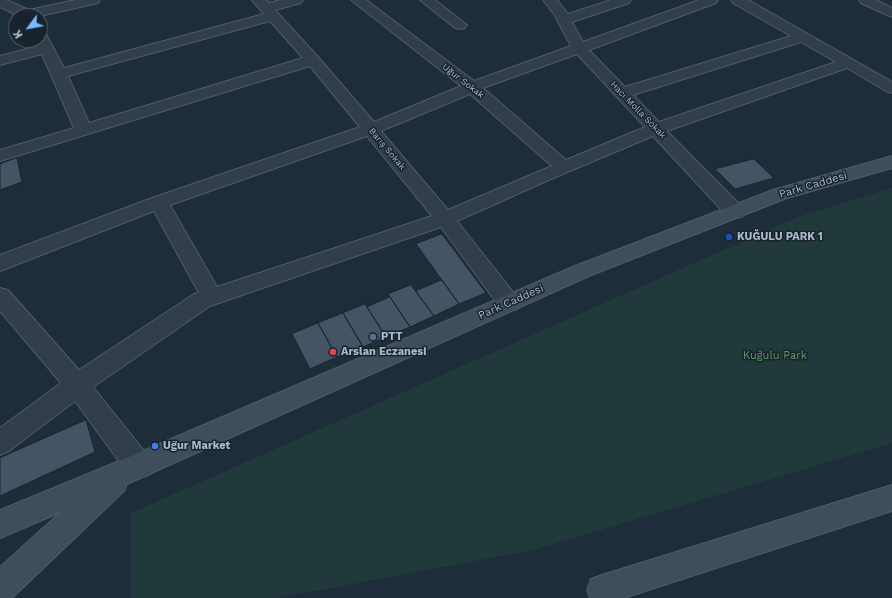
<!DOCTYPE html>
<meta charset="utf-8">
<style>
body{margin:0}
#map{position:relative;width:892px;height:598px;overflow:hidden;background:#1e2d3a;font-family:"Work Sans",sans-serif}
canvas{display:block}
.north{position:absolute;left:8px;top:8px;width:40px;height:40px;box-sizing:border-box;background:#18232e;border:1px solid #535f6b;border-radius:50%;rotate:238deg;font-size:11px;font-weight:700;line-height:16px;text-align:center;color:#acb9c7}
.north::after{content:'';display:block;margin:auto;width:14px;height:18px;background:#79bbff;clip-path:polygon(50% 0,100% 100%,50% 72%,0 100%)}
</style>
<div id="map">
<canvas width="892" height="598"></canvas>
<div class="north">K</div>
</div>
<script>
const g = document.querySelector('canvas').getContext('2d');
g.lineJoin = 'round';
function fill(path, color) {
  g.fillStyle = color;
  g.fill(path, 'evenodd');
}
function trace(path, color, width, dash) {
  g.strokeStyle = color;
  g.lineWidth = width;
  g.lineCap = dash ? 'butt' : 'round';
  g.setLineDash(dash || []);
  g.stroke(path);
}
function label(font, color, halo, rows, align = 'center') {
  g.font = font + ' "Work Sans",sans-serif';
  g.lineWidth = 3;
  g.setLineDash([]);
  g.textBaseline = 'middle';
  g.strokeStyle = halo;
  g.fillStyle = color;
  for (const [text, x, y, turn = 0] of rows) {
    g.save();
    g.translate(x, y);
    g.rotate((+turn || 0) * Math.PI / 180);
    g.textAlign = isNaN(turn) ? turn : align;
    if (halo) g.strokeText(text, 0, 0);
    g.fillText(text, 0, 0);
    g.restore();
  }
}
const green = new Path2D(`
 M892,188V443L533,550L278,598H131V513L798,217Z`);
const building = new Path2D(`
 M17,158L22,182L0,190V164Z
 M754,159L774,178L735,189L715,169Z
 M442,234L486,293L459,304L416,244Z
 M442,280L459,304L434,316L416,291Z
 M411,285L434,316L410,327L388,294Z
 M390,297L410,327L386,337L367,307Z
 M365,304L386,337L363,347L343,313Z
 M343,313L363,347L337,357L318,323Z
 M318,323L337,357L310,369L292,334Z
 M86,420L95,452L0,496V458Z`);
const minor = new Path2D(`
 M0,0H7L29,10L75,0H100L98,3L40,16H19L0,7Z
 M252,0H266L269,3L281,0H303L301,3L275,10L318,57L374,122L461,86L351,0H366L474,81L571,46L554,14L543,0H557L568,14L611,0H631L629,3L572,22L583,42L699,0H718L716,3L589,50L625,87L791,36L733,3L731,0H748L892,82V93L886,91L847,68L667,131L742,207L745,212L742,217L735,218L728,217L653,136L551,179L457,221L517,297L520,303L517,309L509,311L501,309L441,227L210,306L93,387L149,457L152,466L149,475L139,478L129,475L75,401L9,451L0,455V428L61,383L0,311V288L8,290L79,370L194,294L199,293L154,211L0,271V255L152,198L360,127L310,66L0,161V150L74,128L42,54L0,65V56L38,46L35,40H40V32L45,33L47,36L64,68L264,14ZM270,21L303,58L89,123L68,76ZM801,42L836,62L659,122L633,95ZM577,54L645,127L566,160L483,88ZM470,94L552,166L448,210L381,131ZM367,136L432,216L217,287L170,205Z
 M420,0H435L467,25L465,28L460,29L455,28Z
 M859,0H876L892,8V17L861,3Z`);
const secondary = new Path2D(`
 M892,156V168L787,198L589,276L127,484L124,491L12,598H0V567L61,512L0,538V510L129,457L575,266L773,190Z
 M892,485V511L624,598H590L587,590L591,579L602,575Z`);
const markers = [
 [729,237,4,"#1a4fb4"],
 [373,337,4,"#5c6f8a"],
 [333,352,4,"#e0444e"],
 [155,446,4,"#3f7fe0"]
];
const farStreetnames = [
 ["Uğur Sokak",463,81,38],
 ["Hacı Molla Sokak",638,110,46],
 ["Barış Sokak",387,149,50]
];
const streetNames = [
 ["Park Caddesi",813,185,-16],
 ["Park Caddesi",511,302,-24]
];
const poiNames = [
 ["KUĞULU PARK 1",737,237],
 ["PTT",381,337],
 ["Arslan Eczanesi",341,352],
 ["Uğur Market",163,446]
];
const parkNames = [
 ["Kuğulu Park",775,356]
];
fill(green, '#203a3b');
fill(building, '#445464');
trace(building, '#1a2530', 1);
trace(minor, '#4f5c68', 2);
trace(secondary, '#4f5c68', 2);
fill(minor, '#323e4a');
fill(secondary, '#3f4e5d');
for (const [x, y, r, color] of markers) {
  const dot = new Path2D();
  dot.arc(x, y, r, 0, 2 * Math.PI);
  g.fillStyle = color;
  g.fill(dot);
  trace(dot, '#18232e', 1.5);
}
label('9px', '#acb9c7', '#18232e', farStreetnames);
label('11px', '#acb9c7', '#18232e', streetNames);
label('bold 11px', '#acb9c7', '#18232e', poiNames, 'left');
label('11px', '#629968', '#18232e', parkNames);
</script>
